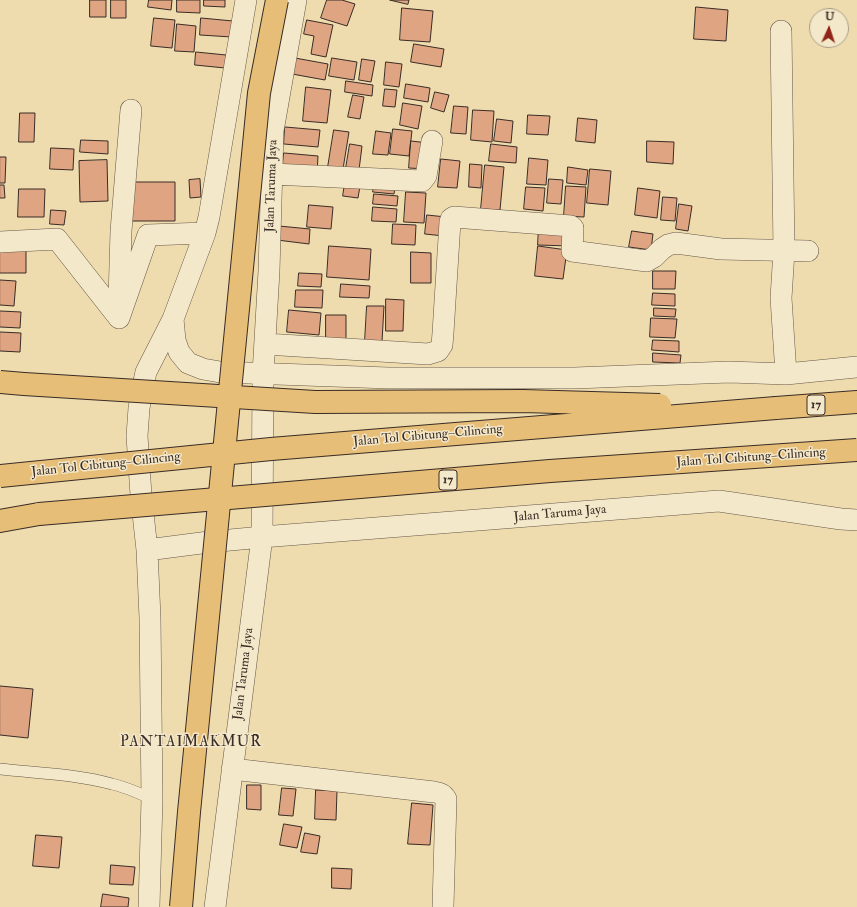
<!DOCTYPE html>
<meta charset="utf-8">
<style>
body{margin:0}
#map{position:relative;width:857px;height:907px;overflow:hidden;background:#eedcae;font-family:"IM FELL Double Pica",serif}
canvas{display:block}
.north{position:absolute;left:809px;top:8px;width:40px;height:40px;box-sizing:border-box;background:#f4e8ca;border:1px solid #a99d88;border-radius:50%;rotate:3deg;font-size:11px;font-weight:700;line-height:16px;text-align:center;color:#392c26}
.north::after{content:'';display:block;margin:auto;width:14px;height:18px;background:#8f2418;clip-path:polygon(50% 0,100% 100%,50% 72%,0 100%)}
</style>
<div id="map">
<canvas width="857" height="907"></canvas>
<div class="north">U</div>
</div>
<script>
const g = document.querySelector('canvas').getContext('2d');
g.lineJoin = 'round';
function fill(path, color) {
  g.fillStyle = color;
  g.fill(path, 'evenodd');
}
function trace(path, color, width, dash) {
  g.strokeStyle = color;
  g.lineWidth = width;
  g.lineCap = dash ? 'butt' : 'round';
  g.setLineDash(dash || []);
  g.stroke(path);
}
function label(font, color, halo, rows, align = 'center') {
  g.font = font + ' "IM FELL Double Pica",serif';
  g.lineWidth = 3;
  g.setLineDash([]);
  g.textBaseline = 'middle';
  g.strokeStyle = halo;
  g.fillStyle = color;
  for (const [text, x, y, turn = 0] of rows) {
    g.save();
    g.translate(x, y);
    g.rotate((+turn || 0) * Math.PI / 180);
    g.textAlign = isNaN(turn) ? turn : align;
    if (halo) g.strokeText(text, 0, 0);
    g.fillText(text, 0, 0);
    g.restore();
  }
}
const building = new Path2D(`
 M90,0H106V17H90Z
 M111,0H126V18H111Z
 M149,0H172L171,10L148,7Z
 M177,0H200V13L177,12Z
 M204,0H225V7L204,6Z
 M327,0H342L355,4L347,26L321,18Z
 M390,0H409L408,4Z
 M696,7L728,10L726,41L694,39Z
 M402,8L433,11L430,42L400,40Z
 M154,18L175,20L172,48L151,46Z
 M201,18L233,21L232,37L200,35Z
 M307,20L333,25L326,57L311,54L314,36L304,34Z
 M177,24L196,26L194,52L175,51Z
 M414,44L444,49L441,67L411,62Z
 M196,52L226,55L225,68L195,65Z
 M295,58L328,64L325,80L292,74Z
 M332,58L357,62L354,80L329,76Z
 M362,59L375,61L371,82L359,80Z
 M386,62L402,64L399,87L384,85Z
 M346,81L373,85L372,96L345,92Z
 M406,84L430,88L428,102L404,98Z
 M306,87L331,90L327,123L303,121Z
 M385,89L397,90L395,107L383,106Z
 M435,92L449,95L444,112L431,108Z
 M353,95L364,97L360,119L348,117Z
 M403,103L422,106L418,129L400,125Z
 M454,106L468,107L466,134L451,133Z
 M473,110L494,111L492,142L471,140Z
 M20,113H35L34,142H19Z
 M528,115L550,116L548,135L527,134Z
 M578,118L597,120L595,143L576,141Z
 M497,119L513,121L511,143L494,141Z
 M285,127L320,130L318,147L284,144Z
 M393,129L412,131L409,156L390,154Z
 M334,130L349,132L343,169L328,167Z
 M376,131L391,133L388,155L373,154Z
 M81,140L108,141V154L80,152Z
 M411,141L429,143L426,169L409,168Z
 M647,141L674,142L673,164L647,162Z
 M350,144L362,146L359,170L346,168Z
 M491,144L517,147L516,163L489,161Z
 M51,148L74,149L73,170L50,169Z
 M284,153L318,156L317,175L282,172Z
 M0,157H6L5,183H0Z
 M529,158L548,160L546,185L527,184Z
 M441,159L460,161L457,188L438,187Z
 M107,160L108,201L80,202L79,161Z
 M470,164L482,165L481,188L469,187Z
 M485,165L504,167L500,210L481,209Z
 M568,167L588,170L586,185L567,183Z
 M590,169L611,171L608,205L587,203Z
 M346,177L361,180L358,198L343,196Z
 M200,179L201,197L190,198L189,180Z
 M375,179L396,181L394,194L373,192Z
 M549,179L563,180L561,204L547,203Z
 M129,182H175V221H129Z
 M0,185H4L5,198H0Z
 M566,186L586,187L584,217L564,216Z
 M526,187L545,188L543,211L524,209Z
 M638,188L660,191L657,218L635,215Z
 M19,189H45L44,217H18Z
 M406,192L426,193L424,223L404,222Z
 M374,194L398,196L397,206L373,204Z
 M663,197L677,198L675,221L661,220Z
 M679,204L692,206L688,231L676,229Z
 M309,205L333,207L331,229L307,227Z
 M373,207L397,209L396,222L372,221Z
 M51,210L66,211L64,225L50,224Z
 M427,215L446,217L444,236L425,234Z
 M393,224L416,225L415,245L392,244Z
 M539,225L570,227L569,246L538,245Z
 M279,226L310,229L309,244L277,240Z
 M632,231L653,234L651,250L629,247Z
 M329,246L371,249L369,280L327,277Z
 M538,246L567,250L563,279L535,276Z
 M0,249H26V273H0Z
 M411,252L431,253V283H411Z
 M653,271H676L675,289H653Z
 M299,273L322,274L321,287L298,286Z
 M0,280L16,281L14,306L0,305Z
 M341,284L370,286L369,298L340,297Z
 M296,290H323L322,308L295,307Z
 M653,293L675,294V306L652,305Z
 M386,299L404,300L403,331H386Z
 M367,306H384L382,342L365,341Z
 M654,308L676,309L675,317L654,316Z
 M289,310L321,313L319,335L287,332Z
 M0,311L21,312L20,328L0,327Z
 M326,315H346V342H326Z
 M651,318L677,319L675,338L650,337Z
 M0,332L21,333L20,352L0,351Z
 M653,340L679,341V352L652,350Z
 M653,353L681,355L680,363L653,362Z
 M0,686L33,689L28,738L0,735Z
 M247,785H261V810L247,809Z
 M282,788L296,789L293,816L279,815Z
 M316,790L337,791L336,820L315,819Z
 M412,803L433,805L430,845L408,844Z
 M284,824L302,827L297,848L280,845Z
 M305,833L320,836L317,854L301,852Z
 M36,835L62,837L59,868L33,866Z
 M111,865L135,867L133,885L110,884Z
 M332,868L352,869L351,889L332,888Z
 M103,894L129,898L128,907H101Z`);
const service = new Path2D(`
 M0,769C37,773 76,774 112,784C126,787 139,793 152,799`);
const minor = new Path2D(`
 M246,0L209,217L205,233L173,319L175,340L179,352L188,363L203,369L220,372L389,378H575L729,372L786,374L857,367
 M781,31L784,251L781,298L786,374
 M272,174L422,181L426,176L432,141
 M0,242L57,239L119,318L148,235L205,233
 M119,299L121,231L131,110
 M265,344L428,354L438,351L442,345L443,333L450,222L451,219L454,217L571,226L573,228L572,251L639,260L647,261L654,257L662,249L668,245L676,243L721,249L808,251
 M147,550L209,542L262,537L263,374L269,271L273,131L296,0
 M232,769L434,792C440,793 443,794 446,799L443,907
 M149,907L152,799L150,618L147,550L141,495L137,436L139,408L143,386L146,372L173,319
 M215,907L262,537L719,501L841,519L857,520`);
const motorway = new Path2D(`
 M776,408L857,402
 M0,521L39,514`);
const primaryBridge = new Path2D(`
 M181,907L189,812L259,93L277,0`);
const motorwayBridge = new Path2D(`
 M0,382L24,384L315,402L523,401L660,405
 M0,476L271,449L776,408
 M39,514L550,471L857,450`);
const shields = [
 [816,405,18],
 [448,480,18]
];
const shieldNames = [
 ["17",816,405],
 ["17",448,480]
];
const streetNames = [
 ["Jalan Taruma Jaya",272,186,-88],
 ["Jalan Tol Cibitung–Cilincing",428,436,-5],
 ["Jalan Tol Cibitung–Cilincing",751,458,-4],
 ["Jalan Tol Cibitung–Cilincing",106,465,-6],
 ["Jalan Taruma Jaya",560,514,-5],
 ["Jalan Taruma Jaya",244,674,-83]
];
const quarterNames = [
 ["PANTAIMAKMUR",191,743]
];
fill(building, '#dfa482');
trace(building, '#392c26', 1);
trace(service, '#665848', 12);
trace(minor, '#665848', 22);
trace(motorway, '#392c26', 24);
trace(service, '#f4e8ca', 11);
trace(minor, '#f4e8ca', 21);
trace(motorway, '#e7be77', 22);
trace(primaryBridge, '#392c26', 24, []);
trace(motorwayBridge, '#392c26', 24, []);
trace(primaryBridge, '#e7be77', 22);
trace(motorwayBridge, '#e7be77', 22);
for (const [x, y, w] of shields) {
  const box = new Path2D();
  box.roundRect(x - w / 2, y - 10, w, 20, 3);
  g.fillStyle = '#f4e8ca';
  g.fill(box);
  trace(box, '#392c26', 1);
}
label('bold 12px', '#392c26', null, shieldNames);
label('13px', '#392c26', '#f4e8ca', streetNames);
g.letterSpacing = '1px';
label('15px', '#392c26', '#f4e8ca', quarterNames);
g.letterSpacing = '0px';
</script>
